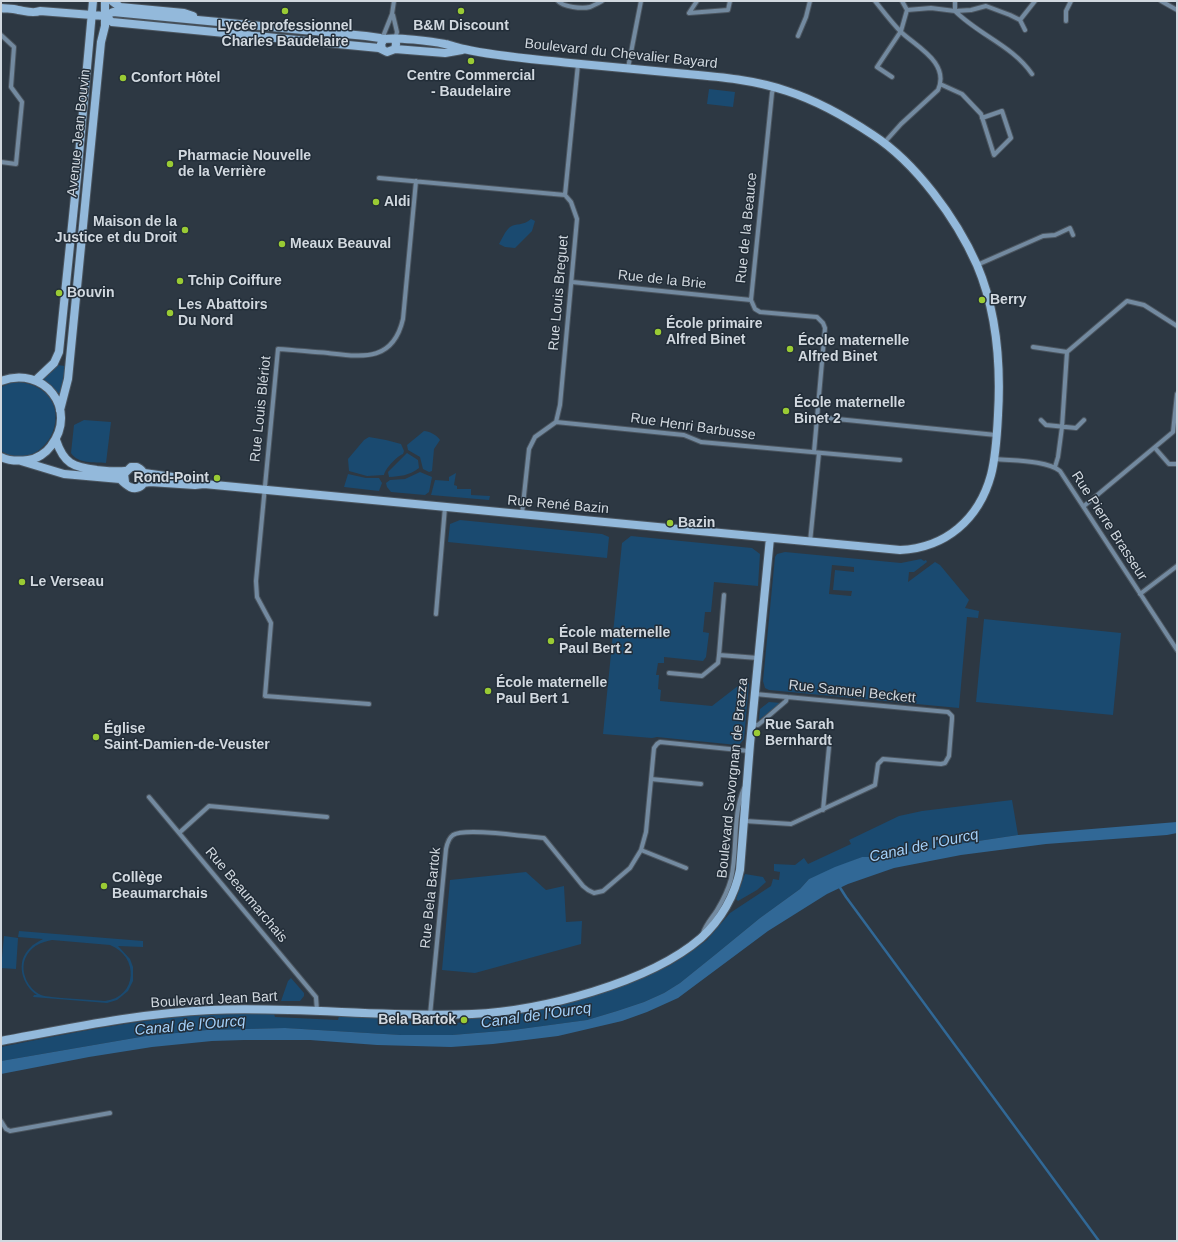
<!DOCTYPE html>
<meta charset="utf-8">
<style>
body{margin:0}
#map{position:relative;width:1178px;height:1242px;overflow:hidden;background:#2d3843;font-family:Arial,sans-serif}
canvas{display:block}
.frame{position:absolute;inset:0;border:2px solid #d1d8df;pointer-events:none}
</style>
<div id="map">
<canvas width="1178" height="1242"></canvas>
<div class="frame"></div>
</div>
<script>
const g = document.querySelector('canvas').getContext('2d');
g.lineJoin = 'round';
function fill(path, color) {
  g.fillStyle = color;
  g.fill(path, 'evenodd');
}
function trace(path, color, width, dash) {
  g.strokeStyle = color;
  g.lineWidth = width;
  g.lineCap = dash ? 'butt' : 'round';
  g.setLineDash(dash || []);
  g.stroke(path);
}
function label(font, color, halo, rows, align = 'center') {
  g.font = font + ' Arial,sans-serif';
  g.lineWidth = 3;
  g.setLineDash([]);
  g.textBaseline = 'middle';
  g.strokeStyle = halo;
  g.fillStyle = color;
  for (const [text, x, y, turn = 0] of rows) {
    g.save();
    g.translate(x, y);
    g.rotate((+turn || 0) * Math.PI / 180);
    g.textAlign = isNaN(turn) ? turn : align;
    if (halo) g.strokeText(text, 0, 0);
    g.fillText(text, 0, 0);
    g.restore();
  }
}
const green = new Path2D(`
 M709,89L735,92L733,107L707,104Z
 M531,219L535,221L532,231L515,248L505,247L499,244C502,239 505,231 510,227C516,223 523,226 531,219Z
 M57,365L65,366L62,391L60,393H58L44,380L45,377L53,371Z
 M20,382C86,392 49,479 1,451V387L11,383Z
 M84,420L111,422L106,463C94,462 78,464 71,453L74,425Z
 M424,431C429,431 437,435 440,440L434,449L432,471L429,472L423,469L420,457L408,450L407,445Z
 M369,437L386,440L401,444L404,451L403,454C397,456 385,469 384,475L367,476L349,471L348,459L364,440Z
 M407,453L418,460L419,468C408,476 401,476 389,477L388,472Z
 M420,472L432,477L429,492L425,495L391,492L387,487L386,483L390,480L405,479Z
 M456,473L454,485L457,486V489H471V495L490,496L489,500L431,495L435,480L449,481V477Z
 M348,474L366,478H379L382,483L379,491L344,487Z
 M460,520L602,534L609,537L607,558L448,542L450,524Z
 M631,536L752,548L760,554L758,586L714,582L711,612H705L703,632L709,633L706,657L703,661L664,657V663H658L656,675H659L658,689L661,690L660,701L712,706L743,682L749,683L744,739L740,744L737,745L657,737L652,738L603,734L622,543Z
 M785,552L901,563L921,559L924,561L926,560L927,562L914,572H909L908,582L935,562L940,565L969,600L965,608L979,611L978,618L967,617L959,708L769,690L765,688L763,681L775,557L777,554ZM832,565L854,567V572L835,570L833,590L852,591L851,596L829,594Z
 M984,619L1121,633L1113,715L976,702Z
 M769,702L781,703L759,720L760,709Z
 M1012,800L1018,835L892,854L870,857H862L809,879L800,889L760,918L716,954L680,983L664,993L644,1002L617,1011L587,1020L513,1030L452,1035H401L285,1028L207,1030L146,1036L1,1061V1047C70,1033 140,1019 211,1014C232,1013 253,1014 274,1014L275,1017L338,1020L339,1016L407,1018L408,1021L432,1022L456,1021L457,1023L467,1021V1019L495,1017L547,1009L590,997L646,976L669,966L691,952L707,940L730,913L771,886L773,879L779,880L780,872L774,871V864L795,865L804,858L808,864L851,844L849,840L899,816L922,811Z
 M526,872L546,890L564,886L566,922L582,921L581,944L475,973L442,970L450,880Z
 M745,874L763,877L766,882L757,890L738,901L736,899Z
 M19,931L143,941V947L118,946L130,959L133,967V981L128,991L117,1000L107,1003L33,997L34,995H37C22,985 15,962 30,948C33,944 38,942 43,939L18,937ZM52,940L110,945C139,956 138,997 105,1001C91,1000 77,999 62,998C56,997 47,997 41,995C28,989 20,972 25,959C30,947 40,942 52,940Z
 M4,936L18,938L16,969L1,968Z
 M291,978L304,993V996L300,1001H281L288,981Z`);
const water = new Path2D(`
 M1177,822V833L1167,835L1046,844L961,855L894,868L848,884L827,894L768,931L678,998L647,1012L622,1021L558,1036L493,1044L451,1047L377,1045L310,1040H244L212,1041L152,1047L89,1057L1,1074V1061L146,1036L207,1030L285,1028L401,1035H452L513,1030L587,1020L617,1011L644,1002L664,993L680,983L716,954L760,918L800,889L809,879L835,867L862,857H870L892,854L1018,835Z`);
const stream = new Path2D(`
 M839,886L846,897L1099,1241`);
const street = new Path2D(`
 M558,1C563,7 582,9 590,7C594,5 599,3 602,1
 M697,1L689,13L728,10L730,1
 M875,1C883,11 892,23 901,32C917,47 950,63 938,90L901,124L884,143
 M1161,1L1177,10
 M907,10L931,8L955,11L971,10L986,6L1010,15L1020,20L1035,1
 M955,11C979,35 1013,46 1032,74
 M955,11V1
 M393,15L397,32L395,39
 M1020,20L1025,30
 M1066,21V11L1071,1
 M1,35L14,47L11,87L22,102L16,164L1,162
 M798,36L806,17L810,1
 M384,39V34L392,14L394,1
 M628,68L641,1
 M892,77L877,67L901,31L907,10L902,1
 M940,84L962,94L981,114L994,155L1011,138L1002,111L982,118
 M774,87L772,93L751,300L755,309L760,312L817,317L823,323L825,328L814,452
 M379,178L565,195
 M977,265L1043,236L1055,235L1070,228L1073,235
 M572,282L751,300
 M1033,347L1067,352
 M817,417L996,435
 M1041,420L1046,425L1076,428L1084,420
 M556,422L684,435L701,442L900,460
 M1155,448L1169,464H1177
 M995,459C1013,461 1046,460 1060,471L1177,650
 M1055,467L1058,457L1062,427L1067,352L1127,301L1144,305L1177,326
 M1084,506L1173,432L1177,394
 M522,514L529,449L535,437L556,422L560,405L577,219L571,202L565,195L578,64
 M810,542L819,453
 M1140,594L1177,566
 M436,614L445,507
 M719,655L724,595
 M669,673L702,676L718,663L719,655L758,658
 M369,704L265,696L271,623L257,597L256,581L278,349C295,350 312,352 328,353C363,357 393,362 403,319L416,181
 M752,724L758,725L786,701L787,697
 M651,779L701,784
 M149,797L316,997L317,1011
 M823,810L829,747
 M745,821L791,824L875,785L878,764L883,759L941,764L945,763L949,756L952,719V716L948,712L755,694
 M179,833L209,806L327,817
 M641,850L686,868
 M703,933C706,924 712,918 717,910C723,900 728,890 731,879C738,849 732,816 744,788
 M430,1015L446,849C447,844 449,838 453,835C465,827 527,837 544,838L583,886L588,890L594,893L603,891L630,868L641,850L646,832L654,748L657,744L660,742L749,751
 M1,1121L6,1129L10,1131L110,1113`);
const secondary = new Path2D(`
 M112,1L120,7L184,13L193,16
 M1,8C6,9 12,8 18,10C25,11 33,14 40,11L105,16L113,12L366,36L380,38L382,41
 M105,16L112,22L379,48L387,52L395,49L396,44L395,39
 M395,49L445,53L462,50
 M36,380L54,363L59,352L77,177L93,1
 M1,381C44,365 79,409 51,446C46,453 37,459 28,460C20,461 9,461 1,457
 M60,410L68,379L96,93L101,42L105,26V1
 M56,440C64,464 73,467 97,470C107,471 116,472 125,471
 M21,461L64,474L120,479C123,482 126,485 130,487C143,493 152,474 137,467H131L124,474L125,482
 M144,473L194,480
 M143,483L150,482L195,485L204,484L900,550C946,548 979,519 991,475C996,456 997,435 998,415C1001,364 997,312 977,265C956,218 916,163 873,135C846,117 818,101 787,91C755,80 721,77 687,74C648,70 609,67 570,63C535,59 499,57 464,49C458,48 451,45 445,44C431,41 396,37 384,39L381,44L382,49
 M1,1041C71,1028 140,1013 211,1010C298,1006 385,1018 472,1014C540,1011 649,983 701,938C721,920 735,895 740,870L750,744L770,538`);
const markers = [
 [285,11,4,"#9acb34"],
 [461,11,4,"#9acb34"],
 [471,61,4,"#9acb34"],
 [123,78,4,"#9acb34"],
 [170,164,4,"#9acb34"],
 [376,202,4,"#9acb34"],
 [185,230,4,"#9acb34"],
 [282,244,4,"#9acb34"],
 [180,281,4,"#9acb34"],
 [59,293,4,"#9acb34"],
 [982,300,4,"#9acb34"],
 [170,313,4,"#9acb34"],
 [658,332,4,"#9acb34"],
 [790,349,4,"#9acb34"],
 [786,411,4,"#9acb34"],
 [217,478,4,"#9acb34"],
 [670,523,4,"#9acb34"],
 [22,582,4,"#9acb34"],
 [551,641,4,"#9acb34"],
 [488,691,4,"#9acb34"],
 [757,733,4,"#9acb34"],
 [96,737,4,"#9acb34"],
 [104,886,4,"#9acb34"],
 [464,1020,4,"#9acb34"]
];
const poiNames = [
 ["Lycée professionnel",285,26,"center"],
 ["Charles Baudelaire",285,42,"center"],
 ["B&M Discount",461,26,"center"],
 ["Centre Commercial",471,76,"center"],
 ["- Baudelaire",471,92,"center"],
 ["Confort Hôtel",131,78],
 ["Pharmacie Nouvelle",178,156],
 ["de la Verrière",178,172],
 ["Aldi",384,202],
 ["Maison de la",177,222,"right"],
 ["Justice et du Droit",177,238,"right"],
 ["Meaux Beauval",290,244],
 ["Tchip Coiffure",188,281],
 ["Bouvin",67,293],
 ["Berry",990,300],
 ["Les Abattoirs",178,305],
 ["Du Nord",178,321],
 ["École primaire",666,324],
 ["Alfred Binet",666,340],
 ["École maternelle",798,341],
 ["Alfred Binet",798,357],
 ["École maternelle",794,403],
 ["Binet 2",794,419],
 ["Rond-Point",209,478,"right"],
 ["Bazin",678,523],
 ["Le Verseau",30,582],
 ["École maternelle",559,633],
 ["Paul Bert 2",559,649],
 ["École maternelle",496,683],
 ["Paul Bert 1",496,699],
 ["Rue Sarah",765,725],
 ["Bernhardt",765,741],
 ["Église",104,729],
 ["Saint-Damien-de-Veuster",104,745],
 ["Collège",112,878],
 ["Beaumarchais",112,894],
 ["Bela Bartok",456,1020,"right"]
];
const streetNames = [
 ["Boulevard du Chevalier Bayard",621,54,6],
 ["Avenue Jean Bouvin",79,133,-84],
 ["Rue de la Beauce",747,228,-84],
 ["Rue de la Brie",662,280,6],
 ["Rue Louis Breguet",559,293,-85],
 ["Rue Louis Blériot",261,409,-84],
 ["Rue Henri Barbusse",693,427,8],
 ["Rue René Bazin",558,505,5],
 ["Rue Pierre Brasseur",1109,526,57],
 ["Rue Samuel Beckett",852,692,6],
 ["Boulevard Savorgnan de Brazza",733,778,-84],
 ["Rue Beaumarchais",246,895,50],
 ["Rue Bela Bartok",431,898,-84],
 ["Boulevard Jean Bart",214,1000,-3]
];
const waterNames = [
 ["Canal de l'Ourcq",924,846,-12],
 ["Canal de l'Ourcq",536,1016,-8],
 ["Canal de l'Ourcq",190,1026,-5]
];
fill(green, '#1a4a70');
fill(water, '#316896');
trace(stream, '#316896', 2.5);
trace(street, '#4b555f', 6);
trace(secondary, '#4b555f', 10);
trace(street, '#738aa0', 4);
trace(secondary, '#93b9db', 8);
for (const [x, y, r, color] of markers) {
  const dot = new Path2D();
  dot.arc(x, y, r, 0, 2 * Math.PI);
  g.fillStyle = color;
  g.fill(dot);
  trace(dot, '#232e39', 1.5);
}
label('bold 14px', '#d1d8df', '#232e39', poiNames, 'left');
label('14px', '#d1d8df', '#232e39', streetNames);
label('italic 15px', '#a3d0f9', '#232e39', waterNames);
</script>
